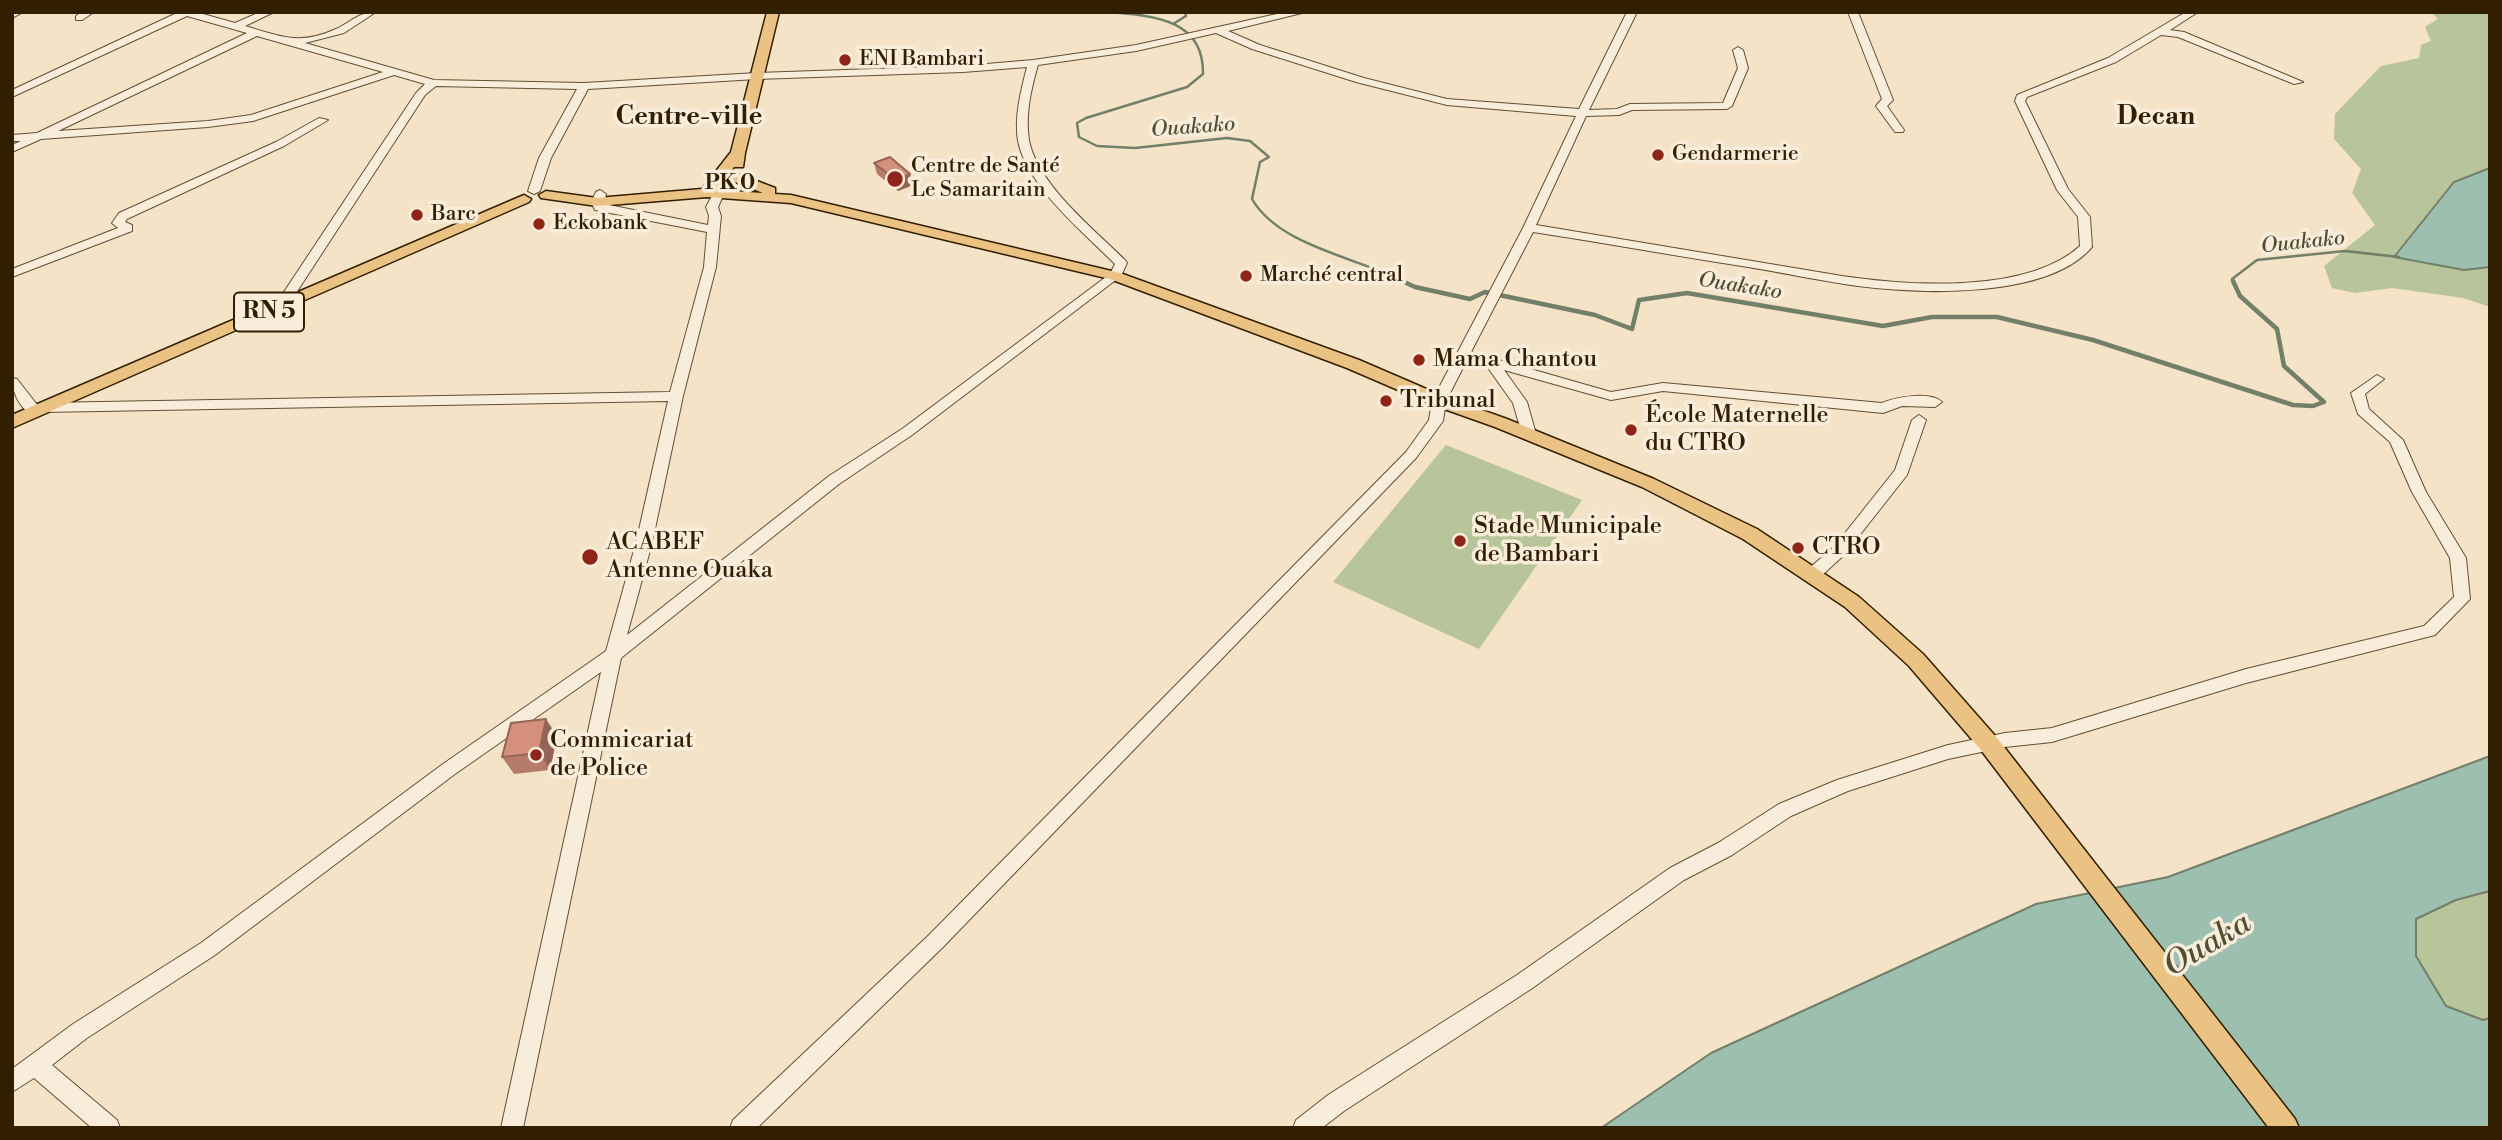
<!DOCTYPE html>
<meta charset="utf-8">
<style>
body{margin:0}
#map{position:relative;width:2502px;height:1140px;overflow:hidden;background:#f5e3c8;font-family:"Libre Bodoni",serif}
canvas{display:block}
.frame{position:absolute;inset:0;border:14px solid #321e00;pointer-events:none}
</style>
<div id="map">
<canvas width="2502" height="1140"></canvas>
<div class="frame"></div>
</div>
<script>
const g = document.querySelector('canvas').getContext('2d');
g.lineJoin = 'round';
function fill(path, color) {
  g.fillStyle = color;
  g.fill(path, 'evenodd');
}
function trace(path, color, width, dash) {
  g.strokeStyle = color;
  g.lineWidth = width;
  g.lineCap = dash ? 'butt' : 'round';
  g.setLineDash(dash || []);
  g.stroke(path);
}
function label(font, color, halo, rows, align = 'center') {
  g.font = font + ' "Libre Bodoni",serif';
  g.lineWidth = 7;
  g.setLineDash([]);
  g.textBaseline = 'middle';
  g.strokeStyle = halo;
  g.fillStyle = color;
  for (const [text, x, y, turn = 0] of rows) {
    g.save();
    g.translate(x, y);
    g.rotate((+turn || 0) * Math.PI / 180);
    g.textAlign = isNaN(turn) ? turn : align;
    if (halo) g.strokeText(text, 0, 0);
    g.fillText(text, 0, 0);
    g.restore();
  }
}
const green = new Path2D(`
 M2431,12H2490V168L2454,182L2394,257L2464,270L2490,267V307L2463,298L2392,288L2355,293L2332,288L2324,266L2375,225L2352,193L2361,169L2334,139L2335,114L2381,66L2419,58L2421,45L2431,41L2425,27L2438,19Z
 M1446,445L1582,500L1479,649L1333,582Z
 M2490,891V1018L2483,1020L2446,1007L2416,956V919L2456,900Z`);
const water = new Path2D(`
 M2490,168V267L2464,270L2394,257L2454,182Z
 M2490,756V891L2456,900L2416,919V956L2446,1006L2483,1020L2490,1018V1128H1601L1711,1053L2036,904L2168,877Z`);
const streamFar1 = new Path2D(`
 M1109,12C1152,16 1204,18 1203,74L1187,87L1086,118L1077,123L1079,137L1097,146L1135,148L1227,138L1250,141L1269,157L1260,162L1252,199C1279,246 1358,258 1406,282
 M1173,24L1186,16L1185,12
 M2234,282L2232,279L2257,260L2345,251L2399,257`);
const stream = new Path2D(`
 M1402,281L1415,287L1470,299L1485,292L1595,315L1632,329L1639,300L1687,293L1883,326L1932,317H1997L2093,340L2293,405L2313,406L2324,402L2284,366L2277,329L2240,296L2233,281`);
const minor = new Path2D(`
 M12,12H23L12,18Z
 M82,12H94L82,20H76V16Z
 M179,12H196L235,23L260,12H274L245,26C280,36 299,46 336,29C351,22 359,12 376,12L344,33L305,43L434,80L584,83L757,73L963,66L1033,60L1136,45L1286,12H1306L1228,31L1260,45L1364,78L1447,99L1579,109L1627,12H1637L1589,110L1617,109L1630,104L1723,103L1738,68L1733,50L1738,47L1743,50L1748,68L1732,106L1727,109L1632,110L1619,115L1586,116L1536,225L1842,276C1910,286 2027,294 2080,246L2078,217L2057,190L2015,101L2017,95L2108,58L2186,12H2198L2170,30L2184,32L2303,82L2294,84L2178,37L2161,35L2116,62L2027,97L2025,101L2068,189L2090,217L2092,247C2048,299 1921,294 1858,286C1821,281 1785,273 1748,267C1676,256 1605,243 1533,232L1471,352L1611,392L1663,383L1882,403C1896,397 1930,391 1942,402L1935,407L1902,406L1883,413L1663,391L1611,400L1504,370L1527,402L1536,434L1529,439L1522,434L1513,403L1486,365L1467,360L1446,401L1443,421L1416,458L943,947L757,1128H730L733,1120L929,935L1406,452L1429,420L1432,401L1523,228L1576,116L1447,105L1356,82L1252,49L1216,33L1136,51L1038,65C1031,89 1025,115 1029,140C1037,184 1095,230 1125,260L1127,263L1121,276L912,435L839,484L621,658L523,1128H501L601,672L455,774L215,955L87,1038L52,1065L117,1120L120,1128H92L34,1078L12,1092V1069L73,1024L201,943L443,764L606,651L636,543L668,401L43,412L36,417C21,411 12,393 12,378L17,379L38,406L44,403L670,392L704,267L707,232L595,210L591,202L596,192L600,190L606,194L604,204L708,225L709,216L706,207L713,194H721L723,196L718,207L721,216L716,267L683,396L652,543L627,635L829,476L902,429L1110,274L1115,264C1083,232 1027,186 1018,141C1014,117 1021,90 1027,67L963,72L757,79L588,89L551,158L540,191L534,194L528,191L539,158L577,89L436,86L425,95L285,310H275L274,307L416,93L425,84L394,75L253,121L208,127L41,139L12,152V145L21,141H12V135L37,133L247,33L187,16L12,97V90ZM257,36L383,72L251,115L208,121L58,131Z
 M1848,12H1858L1893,100L1887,106L1904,130L1903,132H1895L1876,106L1882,99Z
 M319,118L328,120L284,146L127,219L125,222L132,225V231L12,277V269L118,228L112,223L119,213L276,142Z
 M2377,375L2384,379L2365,394L2369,409L2403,440L2426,492L2466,558L2470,599L2435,635L2246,683L2052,742L2005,747L1948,759L1848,791L1791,816L1732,855L1684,880L1531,989L1344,1111L1322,1128H1293L1296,1120L1328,1095L1517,975L1670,868L1718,843L1779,804L1837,780L1948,745L2005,733L2052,728L2246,669L2424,626L2454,597L2450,558L2412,492L2390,442L2358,414L2351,393Z
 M1919,415L1926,420L1907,475L1844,555L1819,578H1807L1805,574L1807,570L1834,547L1895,470L1912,420Z`);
const major = new Path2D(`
 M767,12H779L745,153L743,167H734L728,175H741L775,188V194L791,195L1120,273L1359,360L1445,397L1507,419L1654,479L1757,529L1859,597L1923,654L1997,738L2295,1119L2299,1128H2269L1981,750L1909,666L1845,607L1743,539L1642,487L1495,427L1433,405L1347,368L1110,279L791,203L707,197L597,206L541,198L539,195L546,191L597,198L702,189L731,152ZM735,182L763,193L716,190L721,184Z
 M524,195L531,199L529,202L12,428V415Z`);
const wall = new Path2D(`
 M874,163L910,174L913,185L898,191L877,174Z
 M557,736L550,770L514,774L502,757Z`);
const shadedWall = new Path2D(`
 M910,174L913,185L898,191L896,180Z
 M546,719L557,736L550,770L539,753Z`);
const building = new Path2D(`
 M890,157L910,174L896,180L874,163Z
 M546,719L539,753L502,757L511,723Z`);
const markers = [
 [845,60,7,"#8f2418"],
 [1658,155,7,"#8f2418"],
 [895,179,9,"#8f2418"],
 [417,215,7,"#8f2418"],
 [539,224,7,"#8f2418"],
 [1246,276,7,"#8f2418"],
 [1419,360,7,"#8f2418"],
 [1386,401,7,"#8f2418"],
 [1631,430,7,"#8f2418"],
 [1460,541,7,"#8f2418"],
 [1798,548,7,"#8f2418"],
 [590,557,9,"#8f2418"],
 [536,755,7,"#8f2418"]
];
const farPoinames = [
 ["ENI Bambari",859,60],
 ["Gendarmerie",1672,155],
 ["Centre de Santé",911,167],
 ["Le Samaritain",911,191],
 ["Barc",431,215],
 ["Eckobank",553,224],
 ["Marché central",1260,276]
];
const farWaternames = [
 ["Ouakako",1193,128,-4],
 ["Ouakako",2303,243,-6],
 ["Ouakako",1740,287,9]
];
const farNeighbourhoodnames = [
 ["PK 0",730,184]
];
const shields = [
 [269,312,70]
];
const shieldNames = [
 ["RN 5",269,312]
];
const poiNames = [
 ["Mama Chantou",1433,360],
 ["Tribunal",1400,401],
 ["École Maternelle",1645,416],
 ["du CTRO",1645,444],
 ["Stade Municipale",1474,527],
 ["de Bambari",1474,555],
 ["ACABEF",606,543],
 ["Antenne Ouaka",606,571],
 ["CTRO",1812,548],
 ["Commicariat",550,741],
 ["de Police",550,769]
];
const farDistrictnames = [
 ["Centre-ville",689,118],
 ["Decan",2156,118]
];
const nearWaternames = [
 ["Ouaka",2208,946,-31]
];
fill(green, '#b8c499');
fill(water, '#9dbfaf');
trace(water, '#727f69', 2);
trace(streamFar1, '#727f69', 2.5);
trace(stream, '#727f69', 4.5);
trace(minor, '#634f32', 2);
trace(major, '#321e00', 3);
fill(minor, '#f8eddb');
fill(major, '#eac284');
fill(wall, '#b67c6b');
fill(shadedWall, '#946557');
fill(building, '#d4907c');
trace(building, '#946557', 2);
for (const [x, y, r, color] of markers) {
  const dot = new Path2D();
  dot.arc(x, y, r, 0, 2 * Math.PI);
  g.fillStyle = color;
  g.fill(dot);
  trace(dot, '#f8eddb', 2.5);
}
label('21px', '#321e00', '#f8eddb', farPoinames, 'left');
label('italic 21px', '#524e35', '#f8eddb', farWaternames);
label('bold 21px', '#321e00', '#f8eddb', farNeighbourhoodnames);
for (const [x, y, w] of shields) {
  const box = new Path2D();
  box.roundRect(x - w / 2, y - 19.5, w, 39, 5);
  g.fillStyle = '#f8eddb';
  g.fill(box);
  trace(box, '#321e00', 2);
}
label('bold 23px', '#321e00', null, shieldNames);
label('24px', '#321e00', '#f8eddb', poiNames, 'left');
label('bold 26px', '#321e00', '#f8eddb', farDistrictnames);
label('italic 32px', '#524e35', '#f8eddb', nearWaternames);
</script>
